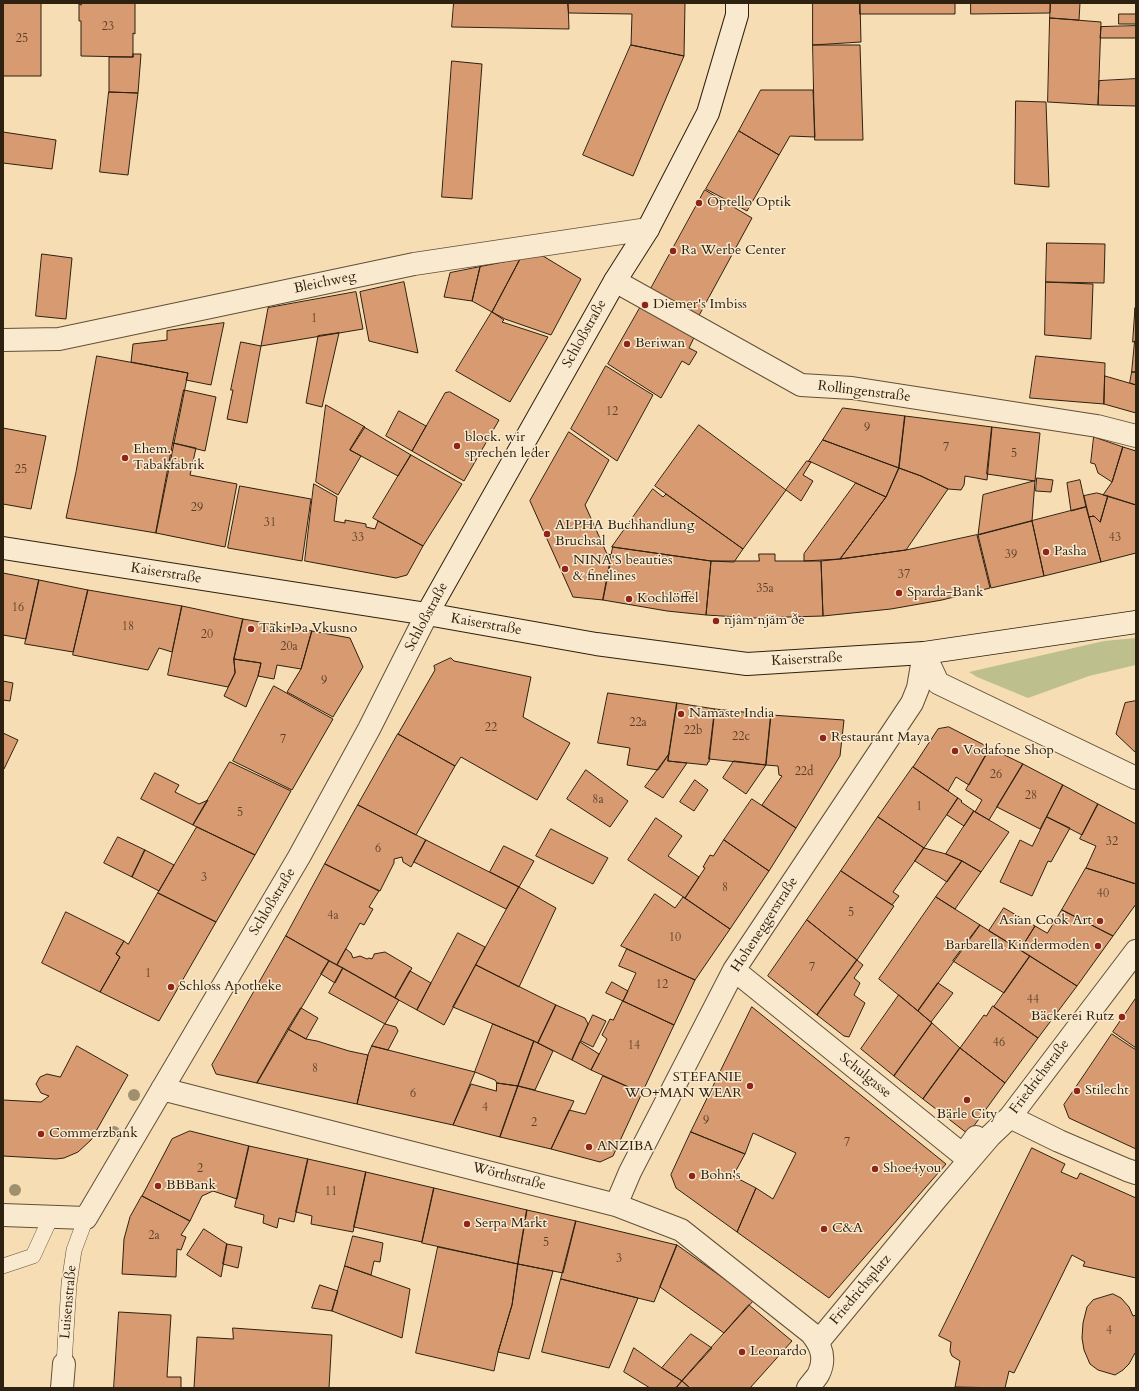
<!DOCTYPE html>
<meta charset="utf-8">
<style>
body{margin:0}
#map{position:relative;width:1139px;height:1391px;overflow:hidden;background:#f6ddb4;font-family:Cardo,serif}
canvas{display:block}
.frame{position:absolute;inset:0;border:4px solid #2f210f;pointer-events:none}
</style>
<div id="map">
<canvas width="1139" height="1391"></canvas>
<div class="frame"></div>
</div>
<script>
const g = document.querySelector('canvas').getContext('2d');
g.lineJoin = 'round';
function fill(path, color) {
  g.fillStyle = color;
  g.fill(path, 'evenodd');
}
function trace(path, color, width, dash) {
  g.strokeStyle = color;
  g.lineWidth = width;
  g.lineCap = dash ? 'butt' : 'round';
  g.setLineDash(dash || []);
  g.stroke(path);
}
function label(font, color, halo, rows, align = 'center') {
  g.font = font + ' Cardo,serif';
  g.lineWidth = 3;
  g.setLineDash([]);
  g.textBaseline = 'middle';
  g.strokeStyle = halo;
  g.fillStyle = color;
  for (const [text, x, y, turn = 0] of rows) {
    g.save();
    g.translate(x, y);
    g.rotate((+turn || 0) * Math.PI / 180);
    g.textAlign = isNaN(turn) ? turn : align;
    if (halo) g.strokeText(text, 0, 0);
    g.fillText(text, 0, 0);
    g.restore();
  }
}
const green = new Path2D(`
 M1136,638V665L1089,676L1028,698L977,677L969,672L1104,641Z`);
const building = new Path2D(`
 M3,3H41V76H3Z
 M81,3H135V34L133,33V57L81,56V21H79V4L81,5Z
 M454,3H568L569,29L452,27Z
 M568,3H685L684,56L631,45L632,14L569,13Z
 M813,3H860L861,42L813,45Z
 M860,3H955V14H860Z
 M971,3H1050V13L971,14Z
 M1051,3H1080L1079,20L1050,18Z
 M1119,14H1136V24H1119Z
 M1050,18L1101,22L1098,105L1048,102Z
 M1136,26V38H1100L1101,27Z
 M631,45L684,56L633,176L583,155Z
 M813,45H860L863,140H815Z
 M133,54H141L138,93L109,92V57H133Z
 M452,61L482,64L472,199L442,197Z
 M1136,79V106L1098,105L1099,81Z
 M761,90H813L815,137L790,136L779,155L739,131Z
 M109,92L138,93L128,175L100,172Z
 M1016,101L1046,102L1049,187L1015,184Z
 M739,131L779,155L747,211L706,189Z
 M3,132L56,140L52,169L3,163Z
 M705,190L752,218L696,321L648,294Z
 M1047,243L1105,244L1104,283L1046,282Z
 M42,254L72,258L66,319L36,316Z
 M543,256L581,279L551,335L505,319L492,312L520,259Z
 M520,259L492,312L472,301L480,267Z
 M480,267L472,301L444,297L450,273Z
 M404,282L418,353L369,341L360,292Z
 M1046,282L1093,284L1091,339L1045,335Z
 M356,292L363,329L261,346L268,308Z
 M648,294L701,323L689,348L697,352L689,365L682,361L661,398L608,364Z
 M1135,308L1136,341L1133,342Z
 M492,312L504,320L502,322L548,337L510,402L456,371Z
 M224,323L211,385L186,380L188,373L131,362L133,344L167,340V331Z
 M339,333L322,407L306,403L318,336Z
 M1135,341H1136V372H1132Z
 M241,342L261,346L247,423L227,419L233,390H231Z
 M97,356L188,373L156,533L66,518L76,472Z
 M1036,356L1105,363L1104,404L1030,398Z
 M606,366L653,395L617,461L571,429Z
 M1132,372H1136V385L1130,383Z
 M1105,376L1136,385V413L1104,404Z
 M184,390L216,397L205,451L173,443Z
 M450,392L499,420L464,481L412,451L445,393Z
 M326,405L365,427L350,450L361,456L338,495L316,482Z
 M843,408L905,416L899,468L823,440Z
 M399,411L426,426L412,451L386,436Z
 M905,416L992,427L987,480L965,476L964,485L961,490L948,489L921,476L899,468Z
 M699,425L786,490L743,549L655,486Z
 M364,427L411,455L398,476L350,450Z
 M992,427L1040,433L1035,481L987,474Z
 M3,428L46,436L31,509L3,504Z
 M569,432L609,460L585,505L607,554L612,555L603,600L573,597L530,501Z
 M1094,437L1123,447L1112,482L1098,473L1095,464L1091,463Z
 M823,440L899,468L886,497L809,461Z
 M173,443L196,448L190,475L237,484L225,547L156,533Z
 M1123,447L1136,451V505L1103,495L1112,482Z
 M411,455L462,484L423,546L373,518Z
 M807,461L811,462L803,475L813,481L801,501L786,490Z
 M899,468L921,476L948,489L906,550L840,559L886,497Z
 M1037,478L1053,480L1051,492L1036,491Z
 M1080,480L1086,507L1071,511L1067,483Z
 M1035,481L1032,521L978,535L983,495Z
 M856,483L886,497L840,559L804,561V554Z
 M314,484L337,497L334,521L345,523V520L366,524V527L375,529L378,521L423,546L407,575L396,578L305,561Z
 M240,486L311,499L302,561L228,548Z
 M653,489L663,497L666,494L743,549L734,562L711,561L612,547Z
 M1097,493L1108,496L1100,522L1094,516L1089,517L1084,496Z
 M1108,496L1136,505V553L1101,562L1089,517L1094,516L1100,522Z
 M1086,507L1101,562L1044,576L1032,521Z
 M1032,521L1044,576L991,588L978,535Z
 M977,535L990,588L942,600L891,609L823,616L821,561L840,559L906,550Z
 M613,547L711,561L706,615L667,611L603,600Z
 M759,554H775V561H821L823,616L753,618L706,615L711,561H759Z
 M3,573L39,580L26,639L3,635Z
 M39,580L88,590L73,652L25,644Z
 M88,590L182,606L172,652L159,648L148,670L73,655Z
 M182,606L243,619L234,659L235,673L228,687L168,675Z
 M243,619L312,631L301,669L277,665L274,679L258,676L261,663L234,659Z
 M312,631L350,638L363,667L333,717L287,692L301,669Z
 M451,658L454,661L531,677L523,717L570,743L537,800L461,757L455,766L398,734L435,670L434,666Z
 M234,659L261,663L258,676L246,707L224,696L235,673Z
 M3,681L13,683L10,701L3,700Z
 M274,686L333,719L292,790L233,761Z
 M608,693L677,703L669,754L658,770L627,765L630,748L598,743Z
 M1136,701V753L1116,734L1125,703Z
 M677,703L715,709L709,762H708L707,765L668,761Z
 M715,709L771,715L766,765L709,759Z
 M771,715L844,720L840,756L796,828L762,805L782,776L779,775L778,766L766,765Z
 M949,727L990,748L969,785L956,777L948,791L913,767L938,729Z
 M3,733L18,740L4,769L3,768Z
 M398,734L455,766L416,835L358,805Z
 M990,748L1023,764L989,820L975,812L982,800L966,790Z
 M669,754L668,761L687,763L663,798L645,787Z
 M734,761L766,765L746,794L723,778Z
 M230,762L291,791L255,855L193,825Z
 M1023,764L1063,785L1040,829L997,807Z
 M913,767L958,798L924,848L878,817Z
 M586,770L628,801L610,827L567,799Z
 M155,773L179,785L175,792L199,804L208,800L193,825L141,799Z
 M695,780L708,790L694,811L680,802Z
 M1063,785L1098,804L1082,835L1047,817Z
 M958,798L962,801L961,802L974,811L964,826L947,815Z
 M752,799L796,828L769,871L724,840Z
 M1098,804L1136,824V884L1086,868L1096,846L1080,839Z
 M358,805L426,840L411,867L403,862L402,857L394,859V863L380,891L325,864Z
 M974,811L1009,832L981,872L962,861L946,854Z
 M878,817L924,848L893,892L899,896L892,905L841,871Z
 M1047,817L1070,828L1051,862L1048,861L1032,896L1000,882L1020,840L1032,846Z
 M656,818L682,836L668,856L699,877L685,898L628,860Z
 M197,827L255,855L216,922L158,893Z
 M551,829L608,858L593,884L536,856Z
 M118,837L145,850L132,877L104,863Z
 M426,840L519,887L506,909L414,862Z
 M724,840L769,871L730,929L685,898L705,868L703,867L710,855L713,856Z
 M504,846L534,861L519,887L490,872Z
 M924,848L946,854L962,861L947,882L915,861Z
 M145,850L174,865L159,891L132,877Z
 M962,861L981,872L955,909L936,897Z
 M325,864L379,891L369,907L373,909L364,925L360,923L337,965L286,936Z
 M1086,868L1136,884V904L1113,936L1062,910Z
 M841,871L894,906L857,960L807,920Z
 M519,887L556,908L519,987L476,965Z
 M158,893L216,922L159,1021L100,992L120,957L116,954L124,941L128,944Z
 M655,894L675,908L683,897L730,929L695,980L621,946Z
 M936,897L980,925L918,1011L879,979Z
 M1004,908L1035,926L1020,950L989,931Z
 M1062,910L1113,936L1077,986L1020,950L1035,926L1047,933Z
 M66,912L124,941L116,954L120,957L100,992L42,963Z
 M807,920L857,960L817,1015L768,976Z
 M980,925L1030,956L1004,993L953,961Z
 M458,933L485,947L444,1025L417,1010Z
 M286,936L329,961L257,1083L216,1074L212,1065Z
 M346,949L351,953L353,958L360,956L367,959L369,958L372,959L374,955V954L385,952L412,968L395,998L337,965Z
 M627,949L695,980L674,1025L623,1001L636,973L619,966Z
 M1030,956L1077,986L1038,1038L994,1007Z
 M857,960L863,965L854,978L860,983L854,995L865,1003L849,1037L844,1036L817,1015Z
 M329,961L343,968L335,983L321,974Z
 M476,965L556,1005L538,1043L453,1007Z
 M343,968L399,1000L385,1024L329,993Z
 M410,971L431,983L417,1010L395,998Z
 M612,982L628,991L623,1001L606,993Z
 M938,983L953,993L931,1022L918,1011Z
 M899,995L932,1023L894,1076L861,1049Z
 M1136,998V1048L1113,1032Z
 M623,1001L674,1025L642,1093L591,1070L607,1039L602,1035L610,1019L613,1020Z
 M556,1005L585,1018L588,1024L572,1060L538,1043Z
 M993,1006L1038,1038L1005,1083L960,1048L984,1015L986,1016Z
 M752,1007L946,1164L829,1298L737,1232L756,1188L773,1199L796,1153L753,1133L745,1154L691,1132Z
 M301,1008L318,1018L306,1039L288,1029Z
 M593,1015L606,1021L593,1047L581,1041Z
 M932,1023L960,1048L923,1099L894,1076Z
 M385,1024L396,1027L398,1031L388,1050L372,1046Z
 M493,1024L534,1041L518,1086L497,1083L495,1080L475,1072Z
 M288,1029L306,1039L317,1041L349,1051L368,1055L357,1104L257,1083Z
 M1112,1034L1136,1050V1149L1069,1118L1064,1105Z
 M534,1041L553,1051L535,1090L518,1086Z
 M580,1042L599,1054L591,1070L572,1060Z
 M77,1046L128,1075L91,1140L78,1152L64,1158L56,1159L3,1156V1100L41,1102L49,1096L41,1093L36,1084L40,1077L47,1074L60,1077Z
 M372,1046L475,1072L453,1125L357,1104L368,1055Z
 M960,1048L1005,1083L968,1134L923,1099Z
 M603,1076L642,1093L613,1156L600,1162L551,1149L569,1110L585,1114Z
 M497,1083L518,1086L500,1137L453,1125L471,1084L496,1091Z
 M518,1086L574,1101L551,1149L500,1137Z
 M190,1131L249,1146L237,1199L213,1191L202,1196L190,1221L142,1196L172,1139Z
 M691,1132L745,1154L733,1176L756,1188L737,1232L676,1188L671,1175Z
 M249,1146L308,1159L294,1222L279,1218L277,1228L263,1223L264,1215L235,1207Z
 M1032,1148L1065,1164L1061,1172L1077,1179L1080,1173L1136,1198V1278L1083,1266L1085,1262L1072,1255L1014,1373L1009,1371L1005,1388L955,1387L960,1361L952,1356L950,1351L951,1342L939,1336Z
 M308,1159L366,1172L353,1232L311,1224L312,1216L296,1212Z
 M366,1172L434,1188L422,1242L354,1227Z
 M434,1188L527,1210L518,1264L422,1243Z
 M142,1196L190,1221L181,1235L186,1237L181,1250L177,1249L176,1277L122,1274L124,1239L130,1217Z
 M527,1210L576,1221L563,1273L518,1264Z
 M576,1221L677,1245L654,1302L561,1279Z
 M204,1229L227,1244L221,1277L187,1255Z
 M353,1236L383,1243L380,1262L374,1261L371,1275L345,1266Z
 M227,1244L242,1247L238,1268L223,1264Z
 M677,1245L754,1300L724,1333L660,1287Z
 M438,1247L518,1264L512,1305L498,1352L494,1371L416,1353Z
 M518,1264L553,1271L529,1359L498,1352L512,1305Z
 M345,1266L410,1289L402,1338L332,1311Z
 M561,1279L638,1298L609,1368L542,1352Z
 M320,1285L338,1291L332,1311L312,1308Z
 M1113,1294L1121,1298L1129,1307L1133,1316L1136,1315V1354L1135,1353L1129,1364L1123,1370L1115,1375L1098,1370L1090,1364L1084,1350L1082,1338L1083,1323L1087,1307L1093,1300Z
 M749,1305L792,1341L750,1388H690L682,1381Z
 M119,1312L171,1315L167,1377H181V1388H114Z
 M233,1328L332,1335L329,1388H194L197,1337L233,1339Z
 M691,1334L712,1348L682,1381L662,1368Z
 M634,1348L662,1368L682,1381L676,1388H650L624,1372Z
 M682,1381L690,1388H676Z`);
const lane = new Path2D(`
 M3,1266L33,1256L51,1217
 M64,1364L69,1284L74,1250L86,1218`);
const street = new Path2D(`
 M615,281L801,385L852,388L1097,426L1136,436
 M3,340L59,339L414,264L648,229
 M924,653L938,683L1136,778
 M734,970L963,1155L976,1137
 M162,1089L616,1205L681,1230L811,1333C821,1345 826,1358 819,1373C817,1378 811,1383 808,1388
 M1010,1117L1059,1141L1127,1170L1136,1173
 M616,1205L630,1172L734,970L912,703L918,688L924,653
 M3,1215L86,1218L299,857L369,729L427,614
 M818,1342L937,1198L990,1136L1010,1117L1136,951
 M62,1388L64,1364`);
const secondary = new Path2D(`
 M3,548L427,614L596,644L747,664L924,653L1136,622
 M427,614L615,281L648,229L708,113L737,15V3`);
const trees = [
 [134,1095],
 [114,1132],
 [15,1190]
];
const markers = [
 [699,203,4,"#8f2418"],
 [673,251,4,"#8f2418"],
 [645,305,4,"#8f2418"],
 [627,344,4,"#8f2418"],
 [457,446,4,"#8f2418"],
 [125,458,4,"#8f2418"],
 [547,534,4,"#8f2418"],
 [1046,552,4,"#8f2418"],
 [565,569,4,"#8f2418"],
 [899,593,4,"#8f2418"],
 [629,599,4,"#8f2418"],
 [716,621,4,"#8f2418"],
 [251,629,4,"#8f2418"],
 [681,714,4,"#8f2418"],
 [823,738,4,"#8f2418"],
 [955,751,4,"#8f2418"],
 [1100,921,4,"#8f2418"],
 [1098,946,4,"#8f2418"],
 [171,987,4,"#8f2418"],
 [1122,1017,4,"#8f2418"],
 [750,1086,4,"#8f2418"],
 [1077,1091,4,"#8f2418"],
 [967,1100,4,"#8f2418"],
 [41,1134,4,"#8f2418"],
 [589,1147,4,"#8f2418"],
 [875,1169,4,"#8f2418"],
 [692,1176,4,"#8f2418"],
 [158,1186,4,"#8f2418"],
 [467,1224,4,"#8f2418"],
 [824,1229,4,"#8f2418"],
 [742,1352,4,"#8f2418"]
];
const numberNames = [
 ["23",108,27],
 ["25",22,39],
 ["1",314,319],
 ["12",612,412],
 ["9",867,428],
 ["7",946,448],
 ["5",1014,454],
 ["25",21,470],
 ["29",197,508],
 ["31",270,523],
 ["33",358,538],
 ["43",1115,538],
 ["39",1011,555],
 ["37",904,575],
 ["35a",765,589],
 ["16",18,608],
 ["18",128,627],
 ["20",207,635],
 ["20a",289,647],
 ["9",324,681],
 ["22a",638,723],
 ["22",491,728],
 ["22b",693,731],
 ["22c",741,737],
 ["7",283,740],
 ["22d",804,772],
 ["26",996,775],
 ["28",1031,796],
 ["8a",598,800],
 ["1",919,807],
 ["5",240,813],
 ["32",1112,842],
 ["6",378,849],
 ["3",204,878],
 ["8",725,888],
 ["40",1103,894],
 ["5",851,913],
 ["4a",333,916],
 ["10",675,938],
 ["7",812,968],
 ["1",148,974],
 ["12",662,985],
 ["44",1033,1000],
 ["46",999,1043],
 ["14",634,1046],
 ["8",315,1069],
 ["6",413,1094],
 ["4",485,1108],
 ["9",706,1121],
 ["2",534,1123],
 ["7",847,1143],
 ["2",200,1169],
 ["11",331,1192],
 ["2a",154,1236],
 ["5",546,1243],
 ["3",619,1259],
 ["4",1109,1331]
];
const poiNames = [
 ["Optello Optik",707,203],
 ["Ra Werbe Center",681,251],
 ["Diemer's Imbiss",653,305],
 ["Beriwan",635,344],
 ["block. wir",465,438],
 ["sprechen leder",465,454],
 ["Ehem.",133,450],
 ["Tabakfabrik",133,466],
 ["ALPHA Buchhandlung",555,526],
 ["Bruchsal",555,542],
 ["Pasha",1054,552],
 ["NINA'S beauties",573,561],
 ["& finelines",573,577],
 ["Sparda-Bank",907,593],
 ["Kochlöffel",637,599],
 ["njâm njăm ðe",724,621],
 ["Taki Da Vkusno",259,629],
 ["Namaste India",689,714],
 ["Restaurant Maya",831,738],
 ["Vodafone Shop",963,751],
 ["Asian Cook Art",1092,921,"right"],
 ["Barbarella Kindermoden",1090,946,"right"],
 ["Schloss Apotheke",179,987],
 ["Bäckerei Rutz",1114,1017,"right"],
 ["STEFANIE",742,1078,"right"],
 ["WO+MAN WEAR",742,1094,"right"],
 ["Stilecht",1085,1091],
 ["Bärle City",967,1115,"center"],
 ["Commerzbank",49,1134],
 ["ANZIBA",597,1147],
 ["Shoe4you",883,1169],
 ["Bohn's",700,1176],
 ["BBBank",166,1186],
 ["Serpa Markt",475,1224],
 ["C&A",832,1229],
 ["Leonardo",750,1352]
];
const streetNames = [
 ["Bleichweg",325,283,-12],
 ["Schloßstraße",585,334,-61],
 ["Rollingenstraße",864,392,7],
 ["Kaiserstraße",166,574,9],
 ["Schloßstraße",427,617,-62],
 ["Kaiserstraße",486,625,10],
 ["Kaiserstraße",807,660,-3],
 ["Schloßstraße",273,902,-59],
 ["Hoheneggerstraße",765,925,-57],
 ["Schulgasse",865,1076,39],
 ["Friedrichstraße",1040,1077,-53],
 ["Wörthstraße",509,1177,14],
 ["Friedrichsplatz",861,1290,-50],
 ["Luisenstraße",69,1302,-85]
];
fill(green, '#bdc08c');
fill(building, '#d89a71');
trace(building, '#2f210f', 1);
trace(lane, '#615038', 16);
trace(street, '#615038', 24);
trace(secondary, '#2f210f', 24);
trace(lane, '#f9e9ce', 15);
trace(street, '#f9e9ce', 22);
trace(secondary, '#f9e9ce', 22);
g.fillStyle = '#a0906e';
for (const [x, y] of trees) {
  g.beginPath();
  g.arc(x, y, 6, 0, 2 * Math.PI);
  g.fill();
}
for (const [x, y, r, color] of markers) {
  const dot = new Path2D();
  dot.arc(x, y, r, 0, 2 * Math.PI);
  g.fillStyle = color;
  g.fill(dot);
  trace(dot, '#f9e9ce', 1.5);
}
label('12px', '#593f28', null, numberNames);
label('14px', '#2f210f', '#f9e9ce', poiNames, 'left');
label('14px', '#2f210f', '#f9e9ce', streetNames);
</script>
